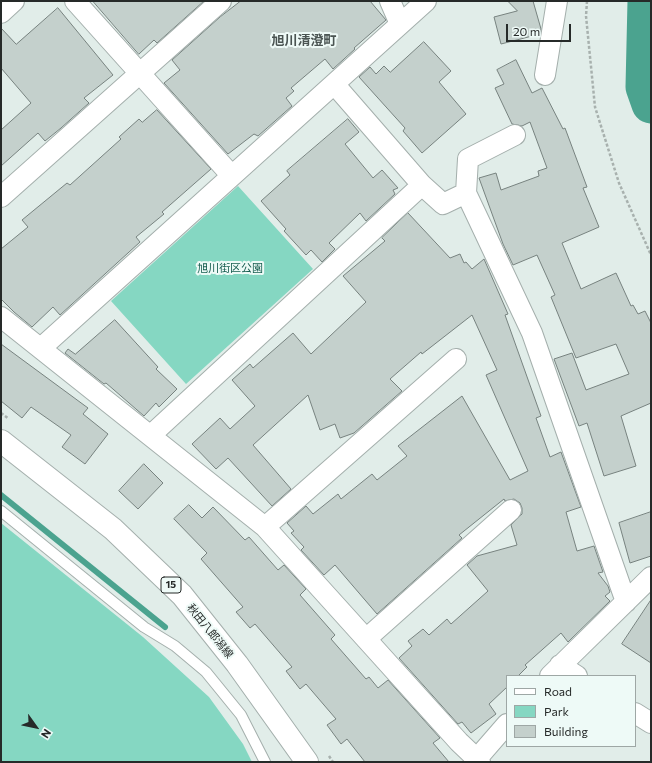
<!DOCTYPE html>
<meta charset="utf-8">
<style>
body{margin:0}
#map{position:relative;width:652px;height:763px;overflow:hidden;background:#e1ede9;font-family:Commissioner,sans-serif}
canvas{display:block}
.frame{position:absolute;inset:0;border:2px solid #262a29;pointer-events:none}
.legend{position:absolute;left:506px;top:675px;width:130px;height:72px;box-sizing:border-box;background:#eefaf7;border:1px solid #9ea7a5;margin:0;padding:5px 7px;list-style:none;font-size:12px;color:#262a29}
.legend li{display:flex;align-items:center;gap:8px;height:20px}
.legend b{width:20px;border:1px solid #9ea7a5}
.north{position:absolute;left:16px;top:707px;width:40px;height:40px;-webkit-text-stroke:3px #eefaf7;paint-order:stroke;rotate:123deg;font-size:11px;font-weight:700;line-height:16px;text-align:center;color:#262a29}
.north::after{content:'';display:block;margin:auto;width:14px;height:18px;background:#262a29;clip-path:polygon(50% 0,100% 100%,50% 72%,0 100%)}
.scale{position:absolute;left:506px;top:24px;width:65px;height:18px;box-sizing:border-box;border:2px solid #262a29;border-top:0;padding-left:5px;font-size:12px;line-height:14px;white-space:nowrap;color:#262a29;-webkit-text-stroke:3px #eefaf7;paint-order:stroke}
</style>
<div id="map">
<canvas width="652" height="763"></canvas>
<div class="frame"></div>
<ul class="legend">
<li><b style="height:5px;background:#fff"></b>Road</li>
<li><b style="height:11px;background:#85d7c2"></b>Park</li>
<li><b style="height:11px;background:#c4d0cc"></b>Building</li>
</ul>
<div class="north">N</div>
<div class="scale">20 m</div>
</div>
<script>
const g = document.querySelector('canvas').getContext('2d');
g.lineJoin = 'round';
function fill(path, color) {
  g.fillStyle = color;
  g.fill(path, 'evenodd');
}
function trace(path, color, width, dash) {
  g.strokeStyle = color;
  g.lineWidth = width;
  g.lineCap = dash ? 'butt' : 'round';
  g.setLineDash(dash || []);
  g.stroke(path);
}
function label(font, color, halo, rows, align = 'center') {
  g.font = font + ' Commissioner,"Noto Sans JP",sans-serif';
  g.lineWidth = 4;
  g.setLineDash([]);
  g.textBaseline = 'middle';
  g.strokeStyle = halo;
  g.fillStyle = color;
  for (const [text, x, y, turn = 0] of rows) {
    g.save();
    g.translate(x, y);
    g.rotate((+turn || 0) * Math.PI / 180);
    g.textAlign = isNaN(turn) ? turn : align;
    if (halo) g.strokeText(text, 0, 0);
    g.fillText(text, 0, 0);
    g.restore();
  }
}
const green = new Path2D(`
 M238,186L313,269L186,384L111,301Z
 M1,523L143,637L209,697L243,744L252,762H1Z`);
const stream = new Path2D(`
 M1,495L165,627`);
const river = new Path2D(`
 M647,1L645,87L651,104`);
const building = new Path2D(`
 M93,1H204L157,43L154,40L139,54Z
 M241,1H370L386,20L354,48L355,49L333,69L325,59L291,88L294,91L286,98L292,106L258,136L254,134L228,154L164,83L180,70L172,60L220,17Z
 M508,1H533L541,29L540,34L501,44L494,17L517,11Z
 M58,8L113,75L84,98L89,103L61,128L45,141L38,133L1,166V130L31,103L1,68V28L16,44Z
 M424,42L451,71L439,82L466,114L422,153L403,131L405,128L359,77L370,67L376,74L384,66L390,72Z
 M516,60L532,93L542,88L563,129L565,128L587,187L583,188L599,227L562,243L581,289L616,273L631,306L633,305L638,314L645,311L651,323V403L621,416L636,466L604,476L587,423L579,426L554,359L572,353L586,390L629,374L616,344L576,358L551,297L555,295L537,255L513,265L503,244L479,178L496,173L501,190L539,176L538,171L547,168L530,122L522,126L512,124L495,88L504,84L497,70Z
 M157,110L211,169L162,212L164,214L136,237L140,242L60,315L53,307L32,327L14,312L1,299V249L28,227L22,220L67,183L70,185L121,139L119,137L139,119L142,122Z
 M348,119L359,132L345,144L373,178L382,170L398,188L393,190L395,194L366,221L360,213L329,243L335,249L322,262L311,250L306,255L284,231L286,229L261,201L290,175L287,171Z
 M408,213L450,258L460,254L464,263L466,262L472,269L484,259L508,314L505,315L541,416L536,418L550,457L561,452L581,507L566,512L577,551L594,546L603,572L598,573L608,586L610,592L605,596L610,601L568,642L561,633L525,665L527,667L518,676H507V687L489,704L496,714L471,733L462,722L458,724L399,658L412,646L408,641L423,629L429,635L447,619L451,624L488,591L467,565L477,556L517,545L511,525L522,514V508L520,503L514,499L505,501L504,499L459,535L462,538L377,614L335,565L324,575L301,550L304,547L291,533L294,531L287,523L306,506L313,514L338,494L341,499L372,474L377,480L407,456L398,446L462,396L510,480L528,471L486,375L497,370L472,315L422,354L421,352L390,379L402,391L354,433L340,438L335,424L320,430L308,395L253,445L291,489L272,506L228,458L216,469L192,444L220,418L230,429L255,406L232,380L250,364L253,368L293,333L311,354L366,302L343,276L385,241L382,238Z
 M115,320L158,367L156,369L177,389L159,407L156,403L144,416L106,383L104,384L65,353L68,349L75,354Z
 M1,344L88,408L83,414L108,434L85,464L62,447L71,435L31,407L22,418L1,401Z
 M144,464L163,483L138,509L119,491Z
 M189,505L202,518L213,507L245,540L249,537L278,570L284,565L306,589L300,595L335,635L331,639L366,679L369,677L378,688L388,680L440,738L433,743L449,762H365L347,739L341,744L327,725L336,719L306,684L300,689L286,671L292,667L255,624L250,628L236,612L243,607L201,559L207,553L174,519Z
 M651,512V556L630,563L619,523Z
 M651,600V663L622,644Z`);
const path = new Path2D(`
 M587,1L586,16L595,107L619,183L651,255
 M1,413L9,419
 M329,756L333,762`);
const lane = new Path2D(`
 M1,511L144,627L175,646L206,672L241,715L265,762`);
const street = new Path2D(`
 M75,1L231,175
 M390,1L400,24
 M1,13L14,1
 M545,75L557,1
 M335,85L422,185L443,204L466,193
 M515,135L468,159L466,193L532,333L626,602
 M1,197L221,1
 M1,317L265,527L459,742L480,762
 M41,348C169,232 298,117 426,1
 M151,435L422,185
 M265,527L456,359
 M366,639L511,510
 M560,665L577,676
 M550,676L651,577
 M635,713L651,723
 M474,762L507,724`);
const primary = new Path2D(`
 M1,441L113,529L182,595L237,664L307,762`);
const shields = [
 [171,585,20]
];
const shieldNames = [
 ["15",171,585]
];
const parkNames = [
 ["旭川街区公園",230,268]
];
const streetNames = [
 ["秋田八郎潟線",210,631,51]
];
const quarterNames = [
 ["旭川清澄町",304,41]
];
fill(green, '#85d7c2');
trace(stream, '#4ba38f', 6);
trace(river, '#4ba38f', 39);
fill(building, '#c4d0cc');
trace(building, '#77827f', 1);
trace(lane, '#a4afac', 12);
trace(street, '#a4afac', 22);
trace(primary, '#a4afac', 24);
trace(path, '#a8b1ae', 2.5, [3, 2]);
trace(lane, '#fff', 10);
trace(street, '#fff', 20);
trace(primary, '#fff', 22);
for (const [x, y, w] of shields) {
  const box = new Path2D();
  box.roundRect(x - w / 2, y - 8, w, 16, 3);
  g.fillStyle = '#eefaf7';
  g.fill(box);
  trace(box, '#262a29', 1);
}
label('bold 10px', '#262a29', null, shieldNames);
label('11px', '#145c4e', '#eefaf7', parkNames);
label('11px', '#262a29', '#eefaf7', streetNames);
label('bold 13px', '#4a5452', '#eefaf7', quarterNames);
</script>
